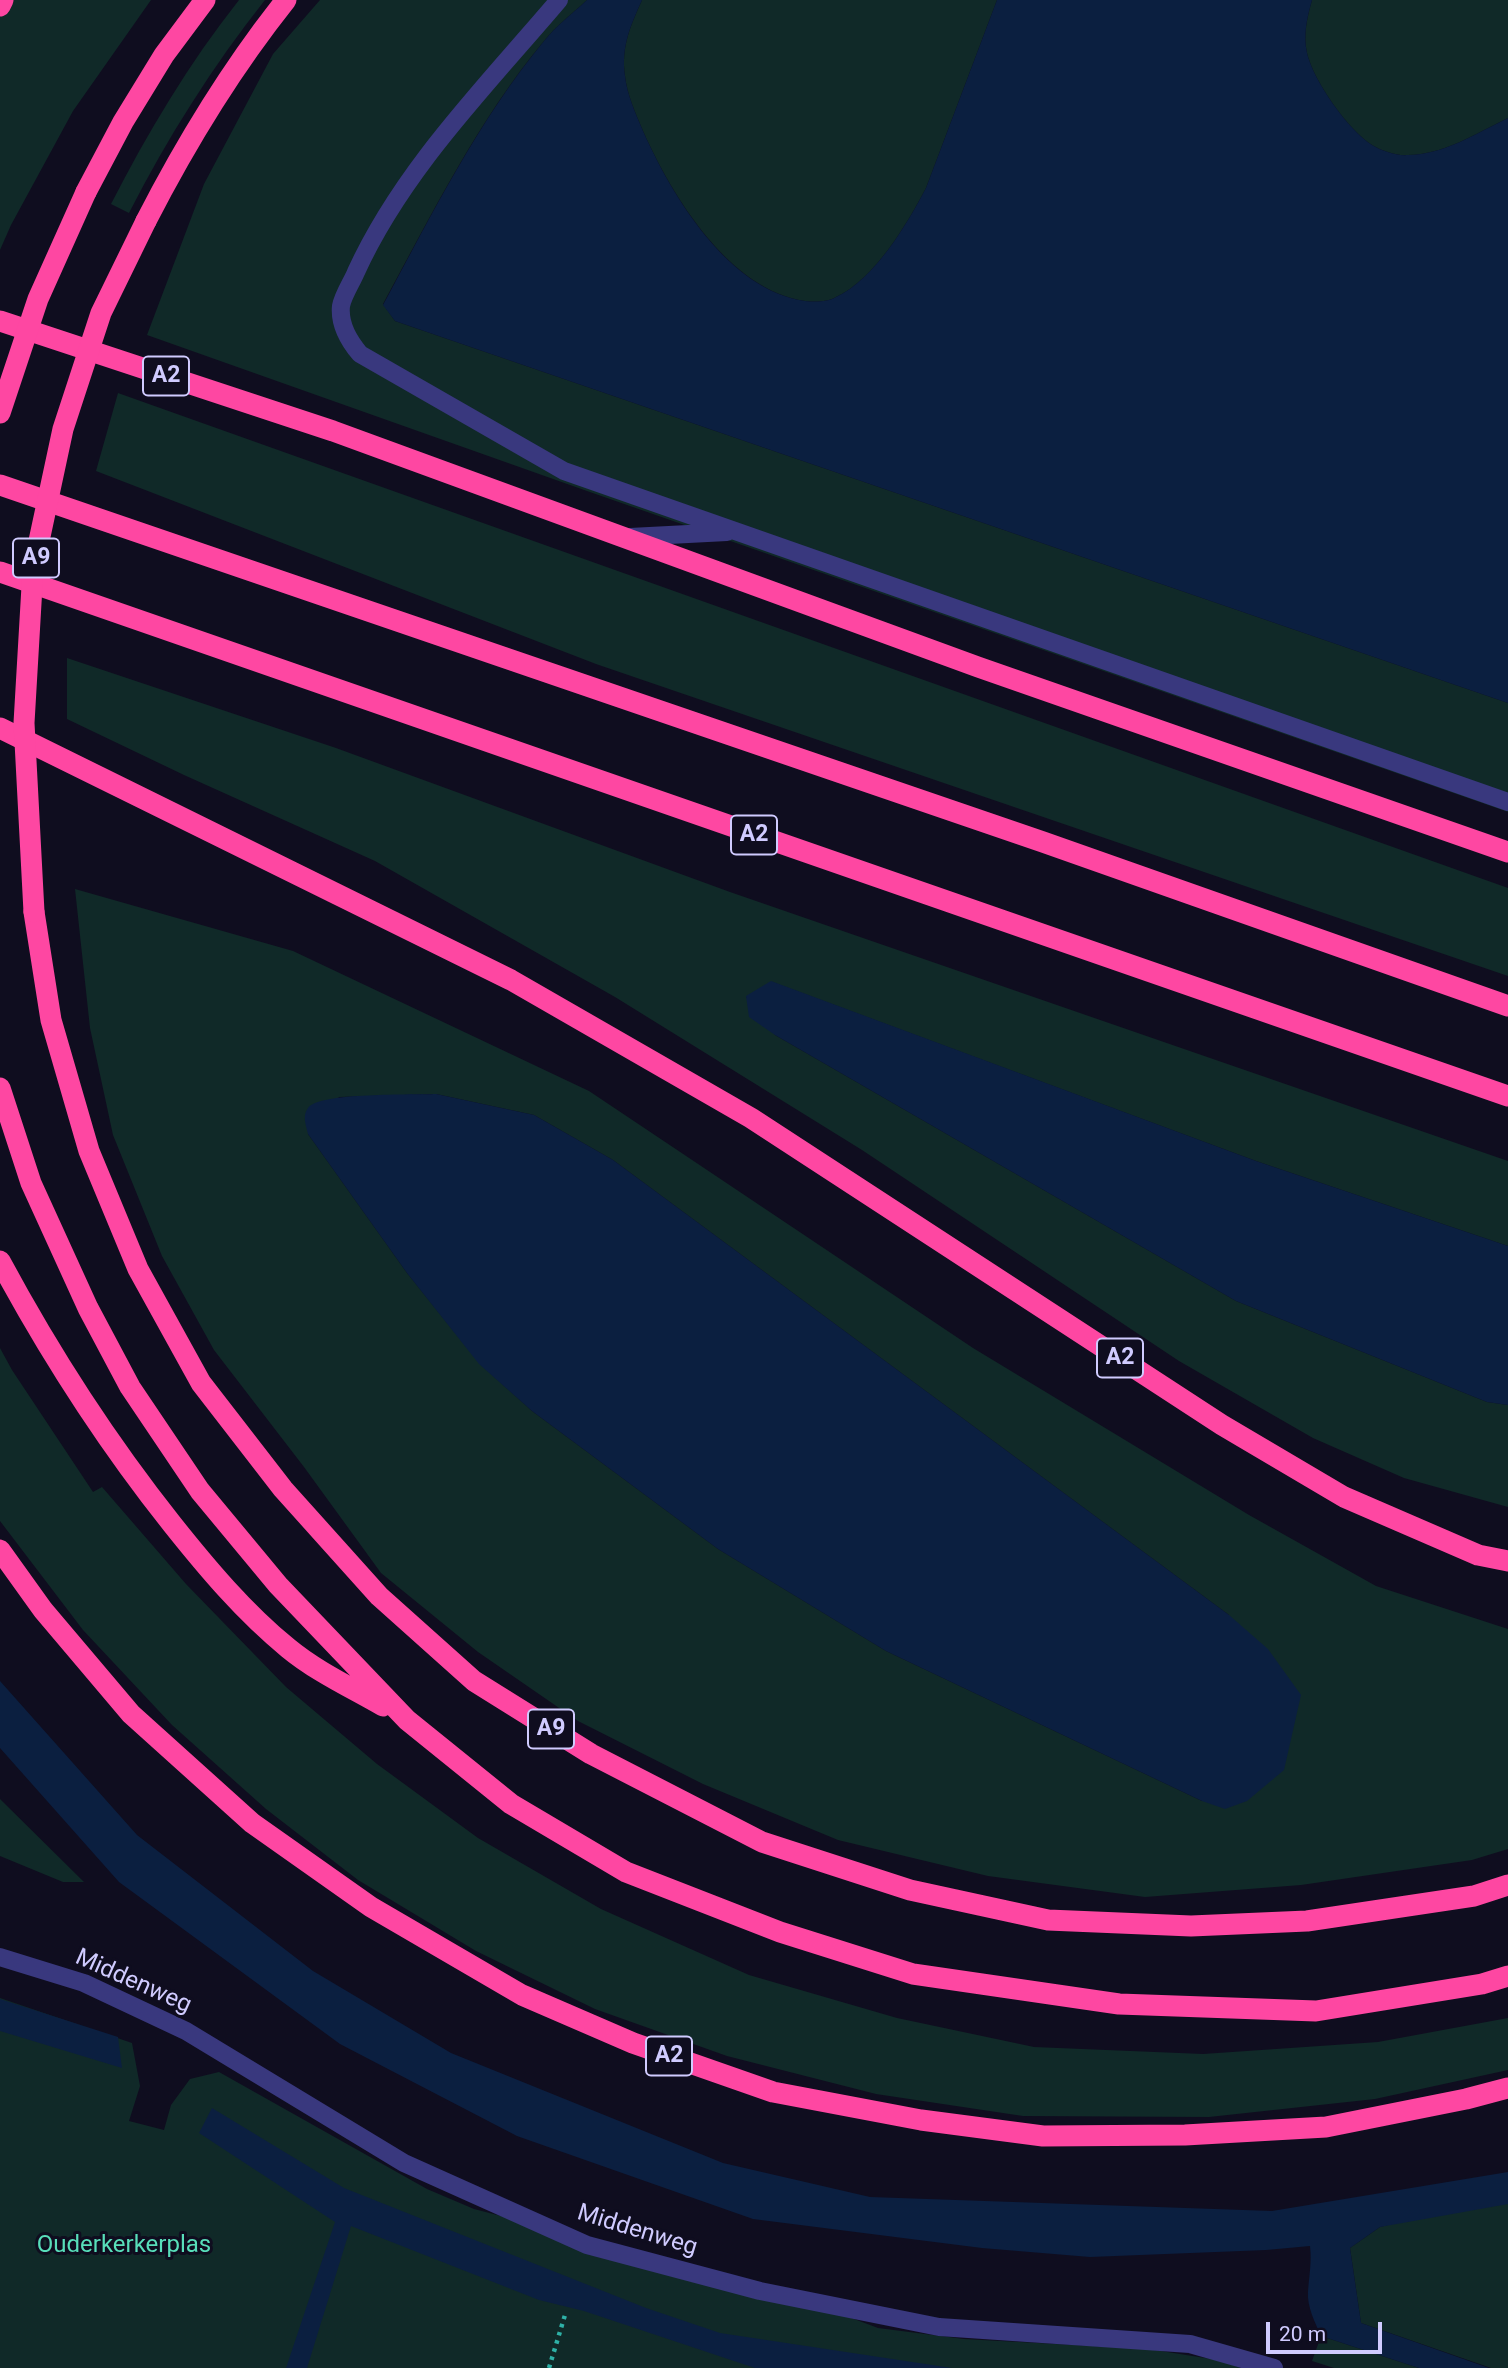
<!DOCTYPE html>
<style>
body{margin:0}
#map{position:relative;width:1508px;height:2368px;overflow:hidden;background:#0f0d1f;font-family:Roboto,sans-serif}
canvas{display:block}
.scale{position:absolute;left:1266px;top:2322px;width:116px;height:32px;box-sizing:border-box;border:4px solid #d0cbff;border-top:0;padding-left:9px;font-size:21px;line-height:24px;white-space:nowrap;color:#d0cbff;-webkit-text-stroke:5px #0f0d1f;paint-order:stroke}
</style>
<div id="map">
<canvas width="1508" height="2368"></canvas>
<div class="scale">20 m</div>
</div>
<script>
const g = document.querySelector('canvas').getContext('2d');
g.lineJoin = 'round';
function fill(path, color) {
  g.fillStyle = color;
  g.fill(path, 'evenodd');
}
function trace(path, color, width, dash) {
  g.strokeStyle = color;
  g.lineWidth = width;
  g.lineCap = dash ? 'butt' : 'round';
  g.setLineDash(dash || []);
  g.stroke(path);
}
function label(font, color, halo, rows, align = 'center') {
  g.font = font + ' Roboto,sans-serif';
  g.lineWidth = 6;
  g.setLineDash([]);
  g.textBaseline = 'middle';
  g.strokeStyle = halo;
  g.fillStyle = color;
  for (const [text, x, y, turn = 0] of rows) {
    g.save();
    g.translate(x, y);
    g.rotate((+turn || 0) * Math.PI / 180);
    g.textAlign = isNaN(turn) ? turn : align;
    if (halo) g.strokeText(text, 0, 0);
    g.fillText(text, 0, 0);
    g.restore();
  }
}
const green = new Path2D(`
 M0,0H151L73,111L11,225L0,250Z
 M239,0H265C212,67 168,137 129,213L111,204C148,132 189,63 239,0Z
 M320,0H587C573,13 556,26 544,41C478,120 432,214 383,304L395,321L1508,703V812L587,491L147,335L204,184L273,54Z
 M642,0H997L926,188C907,224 875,279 836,297C828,302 815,302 805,301C729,290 672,196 643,131C636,114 627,95 625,76C621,47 630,27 642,0Z
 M1312,0H1508V118C1477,133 1443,155 1408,155C1396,156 1382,151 1372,145C1348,130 1313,80 1307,53C1303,35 1307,18 1312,0Z
 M118,393L1508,888V976L596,664L96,471Z
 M67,658L336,748L730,892L1508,1161V1246L1256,1161L772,982L746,997L775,1035L1236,1301L1487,1402L1508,1405V1507L1404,1478L1313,1438L1179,1361L862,1150L615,997L375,861L184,775L67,719Z
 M75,889L293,951L589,1091L973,1348L1249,1515L1376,1586L1508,1629V1849L1472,1860L1301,1885L1145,1897L988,1876L838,1840L703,1784L578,1721L478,1652L381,1573L304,1467L214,1350L162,1256L113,1135L90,1028ZM436,1094L534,1115L613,1160L1229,1615L1202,1801L886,1651L718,1549L532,1411L480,1364L407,1273L308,1134L339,1097Z
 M0,1348L12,1370L93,1492L102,1487L186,1584L286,1687L377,1764L478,1838L601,1909L749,1975L897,2018L1034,2047L1203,2054L1378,2042L1508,2018V2070L1375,2099L1209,2117L1023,2116L876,2094L727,2056L595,2009L476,1951L358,1880L266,1809L172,1725L83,1630L0,1521Z
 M0,1799L84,1882H63L0,1856Z
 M0,1998L132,2043L140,2086L129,2121L164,2130L171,2105L190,2079L219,2072L427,2189L474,2209L753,2281L878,2328L964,2339L1148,2349L1218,2360L1241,2368H0Z
 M1508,2194V2368H1491L1361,2323L1350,2248L1380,2227Z
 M1321,2336L1419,2368H1334L1312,2361Z`);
const water = new Path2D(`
 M587,0H642C630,27 621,47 625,76C627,95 636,114 643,131C672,196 728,290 805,301C815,302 828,302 836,297C875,279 907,224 926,188L997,0H1312C1307,18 1303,35 1307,53C1313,80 1348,130 1372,145C1382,151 1396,156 1408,155C1443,155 1477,133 1508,118V703L395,321L383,305C432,214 478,121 544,41C556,26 573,13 587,0Z
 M771,981L1256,1161L1508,1246V1405L1487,1402L1236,1301L775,1035L749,1017L746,996Z
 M436,1094L534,1115L613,1160L1229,1615L1268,1649L1301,1695L1284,1770L1247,1801L1225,1809L1202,1801L886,1651L718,1549L532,1411L479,1364L407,1273L308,1134C306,1125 302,1116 308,1108C319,1092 414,1095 436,1094Z
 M0,1681L137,1835L313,1971L451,2053L723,2163L870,2197L1272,2211L1508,2172V2204L1380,2227L1350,2248L1361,2323L1489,2368H1419L1321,2336C1315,2322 1307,2307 1308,2292C1309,2276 1312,2262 1310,2246L1266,2250L1090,2257L982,2248L753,2219L517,2136L340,2044L119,1882L0,1748Z
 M0,1999L118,2037L122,2068L0,2031Z
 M212,2108L344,2188L646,2308L720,2333L952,2368H755L584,2311L539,2300L351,2226L307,2368H286L335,2222L199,2133Z`);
const path = new Path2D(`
 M549,2368L565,2315`);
const minor = new Path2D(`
 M559,0C487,85 403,169 356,272C352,282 343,295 341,306C339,325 349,341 360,354L564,471L1508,802
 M630,537L727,532
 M0,1957L84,1983L186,2031L404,2163L587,2245L760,2291L939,2327L1190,2344L1274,2368`);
const highway = new Path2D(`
 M0,6L3,0
 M86,192L123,122L164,55L205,0
 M146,221C186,143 231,69 286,0
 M0,321L333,431L978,667L1508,852
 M0,485L1043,842L1508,1006
 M0,572L1508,1096
 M0,728L511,980L751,1118L1222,1425L1344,1497L1478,1555L1508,1561
 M34,912L51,1020L89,1151L138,1269L201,1383L283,1489L379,1596L474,1681L591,1754L762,1842L910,1890L1048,1920L1191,1926L1307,1921L1474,1896L1508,1885
 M0,1088L31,1183L88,1308L130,1387L200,1491L278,1585L407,1720L511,1804L626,1872L780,1932L913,1974L1119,2004L1316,2011L1482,1984L1508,1976
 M0,1261C50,1354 106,1441 172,1524C207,1568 244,1612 288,1648C317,1672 352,1688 383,1706
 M0,1550L43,1610L131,1714L252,1823L371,1907L522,1995L633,2043L773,2092L921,2120L1043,2136L1185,2135L1326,2127L1466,2099L1508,2088`);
const highwayBridge = new Path2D(`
 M0,413L38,299L86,192
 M34,912L24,723L33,569L63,429L101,313L146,221`);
const shields = [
 [166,376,46],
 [36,558,46],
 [754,835,46],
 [1120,1358,46],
 [551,1729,46],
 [669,2056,46]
];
const shieldNames = [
 ["A2",166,376],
 ["A9",36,558],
 ["A2",754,835],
 ["A2",1120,1358],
 ["A9",551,1729],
 ["A2",669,2056]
];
const streetNames = [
 ["Middenweg",133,1982,24],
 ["Middenweg",637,2231,17]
];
const parkNames = [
 ["Ouderkerkerplas",124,2246]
];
fill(green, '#102928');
fill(water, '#0b1f40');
trace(path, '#2eb0a6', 4.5, [3.5, 5]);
trace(minor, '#39387e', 18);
trace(highway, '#fe47a2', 21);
trace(highwayBridge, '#fe47a2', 21);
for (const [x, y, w] of shields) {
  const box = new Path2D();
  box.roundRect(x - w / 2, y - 19.5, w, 39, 5);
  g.fillStyle = '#0f0d1f';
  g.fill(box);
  trace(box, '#d0cbff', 2);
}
label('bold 23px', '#d0cbff', null, shieldNames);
label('24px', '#d0cbff', '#0f0d1f', streetNames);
label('24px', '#58deba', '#0f0d1f', parkNames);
</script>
